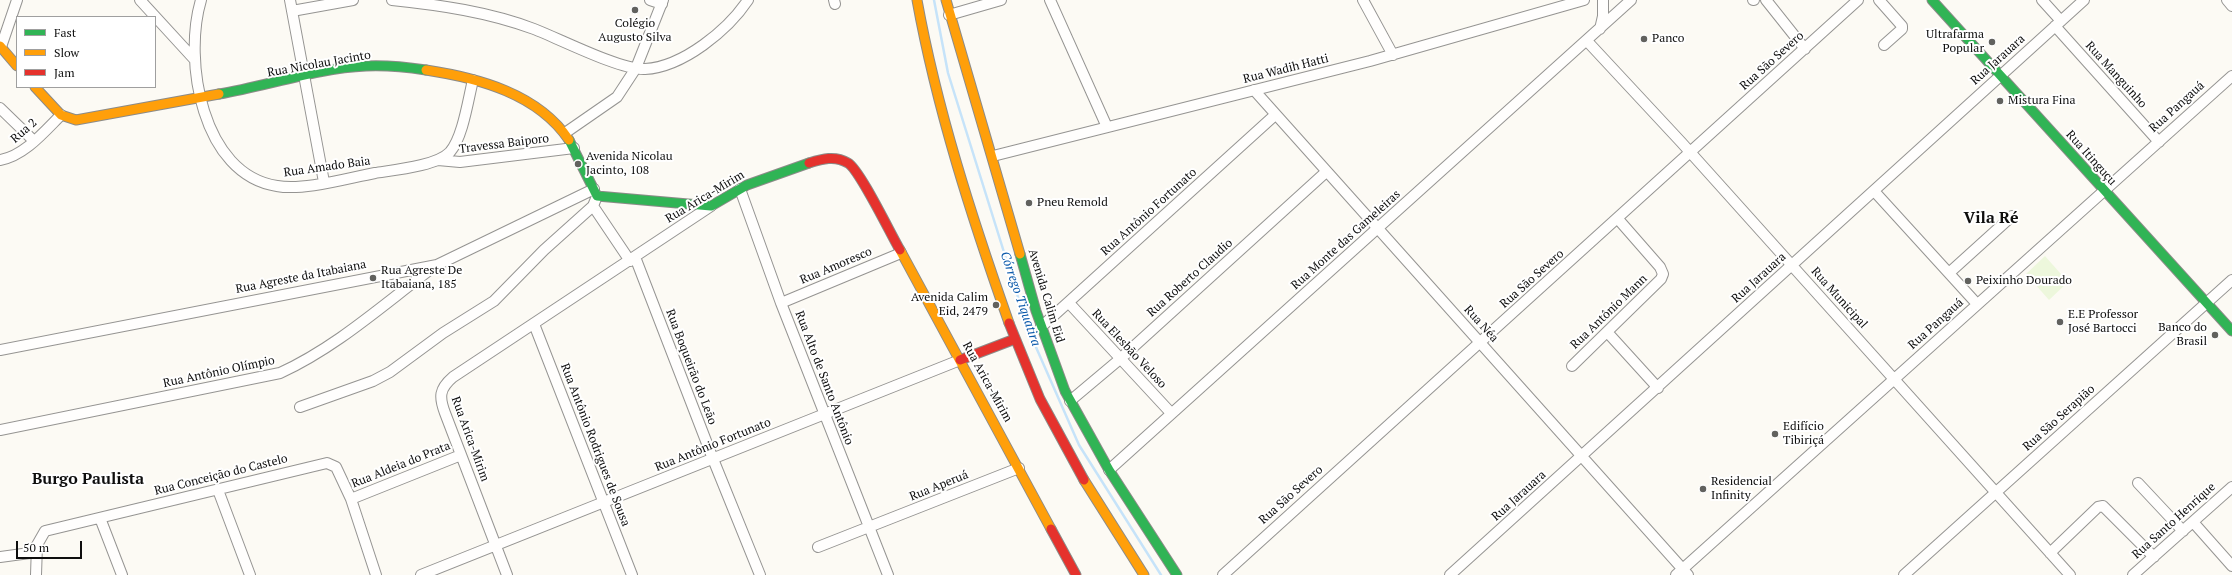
<!DOCTYPE html>
<meta charset="utf-8">
<style>
body{margin:0}
#map{position:relative;width:2232px;height:575px;overflow:hidden;background:#fcfaf4;font-family:"PT Serif",serif}
canvas{display:block}
.legend{position:absolute;left:16px;top:16px;width:140px;height:72px;box-sizing:border-box;background:#fff;border:1px solid #9f9f9f;margin:0;padding:5px 7px;list-style:none;font-size:12px;color:#0e0e0e}
.legend li{display:flex;align-items:center;gap:8px;height:20px}
.legend b{width:20px;border:1px solid #9f9f9f}
.scale{position:absolute;left:16px;top:541px;width:66px;height:18px;box-sizing:border-box;border:2px solid #0e0e0e;border-top:0;padding-left:5px;font-size:12px;line-height:14px;white-space:nowrap;color:#0e0e0e;-webkit-text-stroke:3px #fff;paint-order:stroke}
</style>
<div id="map">
<canvas width="2232" height="575"></canvas>
<ul class="legend">
<li><b style="height:5px;background:#30b455"></b>Fast</li>
<li><b style="height:5px;background:#ff9f0a"></b>Slow</li>
<li><b style="height:5px;background:#e5322d"></b>Jam</li>
</ul>
<div class="scale">50 m</div>
</div>
<script>
const g = document.querySelector('canvas').getContext('2d');
g.lineJoin = 'round';
function fill(path, color) {
  g.fillStyle = color;
  g.fill(path, 'evenodd');
}
function trace(path, color, width, dash) {
  g.strokeStyle = color;
  g.lineWidth = width;
  g.lineCap = dash ? 'butt' : 'round';
  g.setLineDash(dash || []);
  g.stroke(path);
}
function label(font, color, halo, rows, align = 'center') {
  g.font = font + ' "PT Serif",serif';
  g.lineWidth = 4;
  g.setLineDash([]);
  g.textBaseline = 'middle';
  g.strokeStyle = halo;
  g.fillStyle = color;
  for (const [text, x, y, turn = 0] of rows) {
    g.save();
    g.translate(x, y);
    g.rotate((+turn || 0) * Math.PI / 180);
    g.textAlign = isNaN(turn) ? turn : align;
    if (halo) g.strokeText(text, 0, 0);
    g.fillText(text, 0, 0);
    g.restore();
  }
}
const pitch = new Path2D(`
 M2045,256L2068,282L2049,300L2026,274Z`);
const stream = new Path2D(`
 M934,0L948,73L1028,329L1079,445L1161,575`);
const street = new Path2D(`
 M140,0L195,60
 M201,0C183,60 202,175 277,186C304,191 348,178 375,173C394,170 437,166 450,152C463,137 468,100 473,80
 M290,0L324,182
 M392,0C440,5 489,12 534,29C560,39 620,70 645,69C683,67 728,30 748,0
 M650,0L662,4
 M834,0L835,4
 M1050,0L1107,127
 M1363,0L1393,55
 M1753,0H1754
 M1766,0L1805,49
 M1879,0L1902,26V29L1884,45
 M2042,0L2061,21
 M2227,0L2232,6
 M292,11L353,0
 M949,15L1001,0
 M2055,26L2159,142
 M1600,29L1603,16V0
 M1587,41L1681,142L2070,575
 M1,47L17,0
 M1254,90L1688,575
 M0,108L34,141
 M565,133L617,97L636,68L663,0
 M993,156L1370,61L1584,0
 M0,160C24,156 44,132 61,115
 M438,160L460,162L574,148
 M740,189L781,303L888,575
 M1874,191L1977,304
 M593,206L630,261
 M635,257L713,459L760,575
 M1949,273L2012,216
 M781,303L901,253
 M1069,303L1171,413
 M534,324L632,575
 M1041,327L1275,115
 M1608,333L1658,388
 M0,350L437,265L594,189
 M1572,366L1661,279L1663,274L1660,267L1618,219
 M1070,401L1120,359L1326,172
 M300,407L373,381L390,372L443,333L494,301L544,250L593,206L597,196
 M0,430L280,373C337,347 385,303 435,266
 M1109,470L1631,0
 M2138,483L2183,531
 M218,490L250,575
 M351,499L461,455
 M100,518L122,575
 M2193,522L2232,566
 M818,547L1019,468
 M2050,553L2098,507L2103,506L2154,557
 M0,557L37,552
 M36,575L37,545L45,531L327,463L336,467L351,499L376,575
 M421,575L960,360
 M507,575L445,413C439,397 439,389 453,377L711,206
 M1223,575L1858,0
 M1450,575L2084,0
 M1676,575L2232,76
 M1904,575L2232,280
 M2133,575L2232,487`);
const fast = new Path2D(`
 M1932,0L2232,331
 M219,94C267,86 317,68 366,66C386,65 406,67 426,70
 M569,140L597,196L711,206L747,185L809,163
 M1020,254L1036,311L1065,391L1109,470L1177,575`);
const slow = new Path2D(`
 M917,0C937,110 972,218 1009,323
 M946,0L1020,254
 M0,46L17,66
 M426,70C479,78 538,94 569,140
 M35,87L61,115L76,120L219,94
 M900,250L1051,529
 M1084,480L1144,575`);
const jam = new Path2D(`
 M809,163C822,159 835,155 848,163C860,170 891,235 900,250
 M1009,323L1040,399L1084,480
 M960,360L1015,339
 M1051,529L1076,575`);
const markers = [
 [635,10,4,"#61615e"],
 [1644,39,4,"#61615e"],
 [1992,42,4,"#61615e"],
 [2000,101,4,"#61615e"],
 [578,164,4,"#61615e"],
 [1029,203,4,"#61615e"],
 [373,278,4,"#61615e"],
 [1968,281,4,"#61615e"],
 [996,305,4,"#61615e"],
 [2060,322,4,"#61615e"],
 [2215,335,4,"#61615e"],
 [1775,434,4,"#61615e"],
 [1703,489,4,"#61615e"]
];
const poiNames = [
 ["Colégio",635,24,"center"],
 ["Augusto Silva",635,38,"center"],
 ["Ultrafarma",1984,35,"right"],
 ["Popular",1984,49,"right"],
 ["Panco",1652,39],
 ["Mistura Fina",2008,101],
 ["Avenida Nicolau",586,157],
 ["Jacinto, 108",586,171],
 ["Pneu Remold",1037,203],
 ["Rua Agreste De",381,271],
 ["Itabaiana, 185",381,285],
 ["Peixinho Dourado",1976,281],
 ["Avenida Calim",988,298,"right"],
 ["Eid, 2479",988,312,"right"],
 ["E.E Professor",2068,315],
 ["José Bartocci",2068,329],
 ["Banco do",2207,328,"right"],
 ["Brasil",2207,342,"right"],
 ["Edifício",1783,427],
 ["Tibiriçá",1783,441],
 ["Residencial",1711,482],
 ["Infinity",1711,496]
];
const streetNames = [
 ["Rua Jarauara",1998,60,-42],
 ["Rua São Severo",1772,61,-42],
 ["Rua Nicolau Jacinto",319,64,-10],
 ["Rua Wadih Hatti",1286,69,-14],
 ["Rua Manguinho",2116,75,48],
 ["Rua Pangauá",2177,107,-42],
 ["Rua 2",24,131,-41],
 ["Travessa Baiporo",504,144,-7],
 ["Rua Itinguçu",2091,158,48],
 ["Rua Amado Baia",327,167,-8],
 ["Rua Arica-Mirim",705,197,-31],
 ["Rua Antônio Fortunato",1149,212,-42],
 ["Rua Monte das Gameleiras",1346,240,-42],
 ["Rua Amoresco",836,266,-23],
 ["Rua Agreste da Itabaiana",301,277,-11],
 ["Rua Roberto Claudio",1190,278,-42],
 ["Rua Jarauara",1759,278,-42],
 ["Rua São Severo",1532,279,-42],
 ["Avenida Calim Eid",1046,296,73],
 ["Rua Municipal",1839,298,48],
 ["Rua Antônio Mann",1609,312,-44],
 ["Rua Néa",1481,324,48],
 ["Rua Pangauá",1936,324,-42],
 ["Rua Elesbão Veloso",1129,349,47],
 ["Rua Boqueirão do Leão",691,367,69],
 ["Rua Antônio Olímpio",219,372,-12],
 ["Rua Alto de Santo Antônio",824,378,69],
 ["Rua Arica-Mirim",987,382,61],
 ["Rua São Serapião",2059,418,-42],
 ["Rua Arica-Mirim",470,439,70],
 ["Rua Antônio Rodrigues de Sousa",595,445,69],
 ["Rua Antônio Fortunato",713,445,-22],
 ["Rua Aldeia do Prata",401,465,-22],
 ["Rua Conceição do Castelo",221,475,-14],
 ["Rua Aperuá",939,486,-22],
 ["Rua São Severo",1291,495,-42],
 ["Rua Jarauara",1519,496,-42],
 ["Rua Santo Henrique",2174,521,-42]
];
const waterNames = [
 ["Córrego Tiquatira",1020,299,71]
];
const districtNames = [
 ["Vila Ré",1991,218],
 ["Burgo Paulista",88,479]
];
fill(pitch, '#edf7dc');
trace(stream, '#c6e3f9', 2.5);
trace(street, '#959492', 12);
trace(fast, '#8c8b88', 11);
trace(slow, '#8c8b88', 11);
trace(jam, '#8c8b88', 11);
trace(street, '#fffefd', 10);
trace(fast, '#30b455', 9);
trace(slow, '#ff9f0a', 9);
trace(jam, '#e5322d', 9);
for (const [x, y, r, color] of markers) {
  const dot = new Path2D();
  dot.arc(x, y, r, 0, 2 * Math.PI);
  g.fillStyle = color;
  g.fill(dot);
  trace(dot, '#fff', 1.5);
}
label('12px', '#0e0e0e', '#fff', poiNames, 'left');
label('12px', '#0e0e0e', '#fff', streetNames);
label('italic 13px', '#0c5aab', '#fff', waterNames);
label('bold 16px', '#0e0e0e', '#fff', districtNames);
</script>
